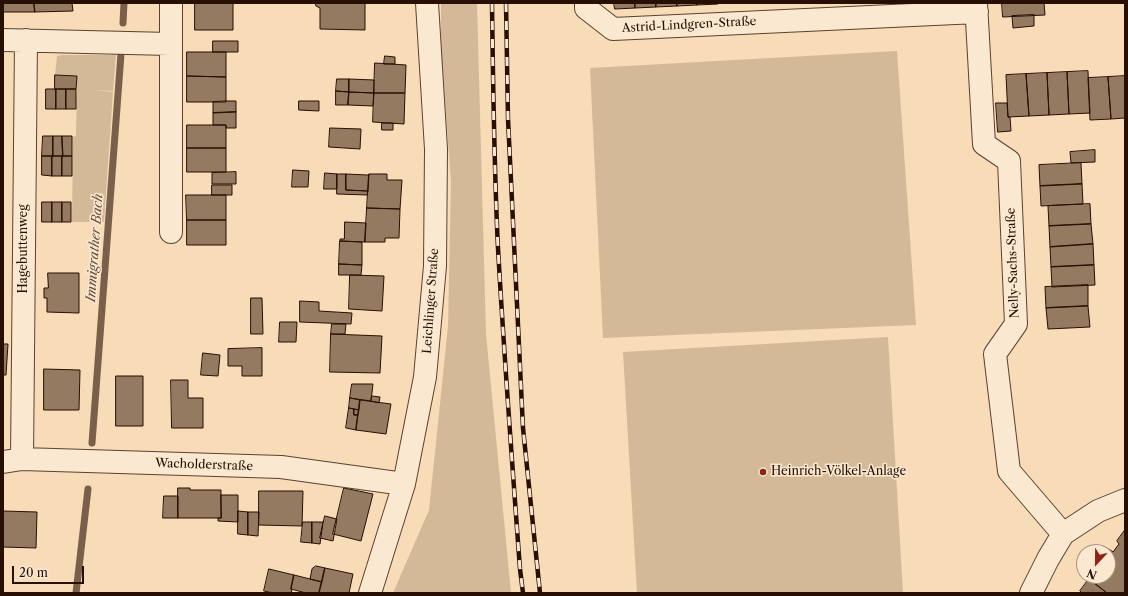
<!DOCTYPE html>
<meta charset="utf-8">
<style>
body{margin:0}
#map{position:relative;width:1128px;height:596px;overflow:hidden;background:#f8dcb7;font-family:"Libre Caslon Text",serif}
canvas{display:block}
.frame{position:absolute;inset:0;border:4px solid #270f03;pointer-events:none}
.north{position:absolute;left:1076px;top:544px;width:40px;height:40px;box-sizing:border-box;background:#fae8d0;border:1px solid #a6917e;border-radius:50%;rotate:202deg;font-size:11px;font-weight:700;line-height:16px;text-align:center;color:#270f03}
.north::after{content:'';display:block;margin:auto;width:14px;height:18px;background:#8f2418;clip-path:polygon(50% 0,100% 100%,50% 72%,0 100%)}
.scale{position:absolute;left:12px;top:566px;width:72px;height:18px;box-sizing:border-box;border:2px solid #270f03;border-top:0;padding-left:5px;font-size:12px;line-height:14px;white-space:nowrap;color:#270f03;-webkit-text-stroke:3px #fae8d0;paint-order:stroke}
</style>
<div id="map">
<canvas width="1128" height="596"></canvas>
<div class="frame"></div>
<div class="north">N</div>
<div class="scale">20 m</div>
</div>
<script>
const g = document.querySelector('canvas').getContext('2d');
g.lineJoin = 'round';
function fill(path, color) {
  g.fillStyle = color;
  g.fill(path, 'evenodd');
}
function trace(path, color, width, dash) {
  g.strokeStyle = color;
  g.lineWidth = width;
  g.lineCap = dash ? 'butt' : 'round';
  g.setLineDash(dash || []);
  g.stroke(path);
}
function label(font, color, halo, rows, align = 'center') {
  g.font = font + ' "Libre Caslon Text",serif';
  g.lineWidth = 3;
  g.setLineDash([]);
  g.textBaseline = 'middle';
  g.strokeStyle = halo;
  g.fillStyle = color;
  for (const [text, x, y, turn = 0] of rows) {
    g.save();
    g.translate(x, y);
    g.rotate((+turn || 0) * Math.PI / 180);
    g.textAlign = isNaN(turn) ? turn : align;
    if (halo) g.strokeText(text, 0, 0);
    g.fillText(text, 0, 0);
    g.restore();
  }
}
const green = new Path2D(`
 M441,3H477L486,334L511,593H393L429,510L448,326L451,181L441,49Z
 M897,51L916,325L603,338L590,68Z
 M62,55H116L113,91L94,90L113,92L104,222H72L73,137L76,136L77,75H55L57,56Z
 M888,337L903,593H637L623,352Z`);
const stream = new Path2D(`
 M123,23L124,3
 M92,443L121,54
 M76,593L88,489`);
const building = new Path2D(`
 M3,3H34L35,12H3Z
 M34,3H72L73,11L35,12Z
 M195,3H233V30H195Z
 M316,3H365V30L320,29V8L316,6Z
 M614,3H635V8L615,9Z
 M635,3H656V7L635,8Z
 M656,3H677V6L656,7Z
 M677,3H697V5L677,6Z
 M697,3H718V4L697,5Z
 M1002,3H1044L1045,15L1003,17Z
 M1034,15V26L1013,28L1012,16Z
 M213,41H238V52H213Z
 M187,52H226V77L187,76Z
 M385,56L395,57V64H384Z
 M375,63L406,65L405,93H374Z
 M1088,71L1090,113L1069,114L1067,72Z
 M1067,72L1069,114L1049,115L1047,73Z
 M1047,73L1049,115L1029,116L1026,74Z
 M1026,74L1029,116L1008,117L1006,75Z
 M55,75L77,76L76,89H55Z
 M187,76L226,77V102H187Z
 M1125,76V118L1111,119L1108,77Z
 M1108,77L1111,119L1090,120L1088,78Z
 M337,79H349V92L336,91Z
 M349,79L374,80V93L349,92Z
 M46,89H56V109H46Z
 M56,89H66V109H56Z
 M66,89H76V109H66Z
 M336,91L349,92L348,105H336Z
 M349,92L374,93L373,106L348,105Z
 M374,93H405L404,124L373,122Z
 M226,101H236V112L213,113V102Z
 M299,101H319V111L299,110Z
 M996,103H1007L1008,117H1010L1011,131L998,132Z
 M236,112V128H226V125H213V113Z
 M382,123H393V130H382Z
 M187,125H226V148H187Z
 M330,128L361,129L360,149L329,147Z
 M43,136H53V156H42Z
 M53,136H62L63,156H53Z
 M62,136H72V156H63Z
 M187,148H226V172H187Z
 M1095,150V162L1071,163L1070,152Z
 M42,156H52V176L42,175Z
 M52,156H62V176H52Z
 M62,156H72V176H62Z
 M1081,163L1082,184L1040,186L1039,165Z
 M293,170L309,171L308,187H292Z
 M236,172V184H212V173Z
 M325,173L337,174V189H324Z
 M337,174H346V190L368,191L367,195L337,194Z
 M346,174L368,175L369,174L368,191L346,190Z
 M369,174H387V180H402L400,209L367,208Z
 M1082,184L1083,204L1041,206L1040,186Z
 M212,185H232V195H212Z
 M186,195H226V220H187Z
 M42,202H52V222H42Z
 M52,202H62V222H52Z
 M62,202H71V222H62Z
 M1090,204L1091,224L1049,226L1048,206Z
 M367,208L400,209L399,238H385V242H365Z
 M187,220H226V245H187Z
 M345,222L366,223L365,242L340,241V239H344Z
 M1091,224L1093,244L1050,247L1049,226Z
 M340,241L362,242V265L339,264Z
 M1093,244L1094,265L1051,267L1050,247Z
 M339,264L362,265L361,275H339Z
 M1094,265L1095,285L1052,287L1051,267Z
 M48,273H79V313L47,312V298H44V288H48Z
 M350,275L384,276L382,311L349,309Z
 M1088,285V306L1046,308L1045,287Z
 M251,298H262L263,334H251Z
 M300,301L319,302V311L352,313L351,324L300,322Z
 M1088,306L1090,327L1048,329L1046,308Z
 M280,322H297L296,342H279Z
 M332,324H346L345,334H331Z
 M331,334L382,336L380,373L330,372Z
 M3,344H8L6,375H3Z
 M262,348V376H242V366H228V349Z
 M203,353L220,355L218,376L201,375Z
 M44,369L80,370L79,410H44Z
 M116,376H143V426H116Z
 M171,380H188V398H203V428H172Z
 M352,384H373L371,401L350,398Z
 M372,396L380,397L379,403L371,401Z
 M350,398L360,400L359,410L349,408Z
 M360,400L391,404L386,434L356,430Z
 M349,408L354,409V415H358L356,430L346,428Z
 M354,409L359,410L358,415H354Z
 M178,488H190V490H221V518H178Z
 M344,488L373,494L361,541L333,534Z
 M259,491H303L302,526L259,525Z
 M221,495H238V522L218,521V518H221Z
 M164,496H178V518H163Z
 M3,511L37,512L36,548L3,547Z
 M238,511L248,512V535L238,534Z
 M248,512H259L258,536L248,535Z
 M325,516L337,519L333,541L320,538Z
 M303,522H312V543L301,542Z
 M312,522H323L320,544L312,543Z
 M1125,530V593H1107L1089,579L1091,576H1108L1107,552L1109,549L1113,552L1119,544L1117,541Z
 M316,566L325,568L322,582L310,579L312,569Z
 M325,568L353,574L349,593H319Z
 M269,569L294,575L291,589L292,590L291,593H273L264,591Z
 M294,575L322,582L319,593H306L291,589Z
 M1089,579L1107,593H1082L1080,591Z`);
const street = new Path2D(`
 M586,3V8L613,29L977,12
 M976,3L984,144L1009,161L1016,324L995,354L1009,471L1063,534
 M3,40L170,44
 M171,232V3
 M22,459L26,40
 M3,462L22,459L281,467L404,484
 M370,593L404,484L425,377L435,266L436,149L427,3
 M1031,593L1048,559L1063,534L1098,511L1125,500`);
const rail = new Path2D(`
 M492,3C493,85 494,167 498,248C504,355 512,462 520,569L523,593
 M506,3L508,119L523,428L540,593`);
const markers = [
 [763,472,4,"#8f2418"]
];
const streetNames = [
 ["Astrid-Lindgren-Straße",689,25,-3],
 ["Hagebuttenweg",24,249,-90],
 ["Nelly-Sachs-Straße",1013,263,-92],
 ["Leichlinger Straße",431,301,-86],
 ["Wacholderstraße",204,465,2]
];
const poiNames = [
 ["Heinrich-Völkel-Anlage",771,472]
];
const waterNames = [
 ["Immigrather Bach",95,248,-86]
];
fill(green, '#d4b998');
trace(stream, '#7a604a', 7);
fill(building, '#947a61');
trace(building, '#270f03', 1);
trace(street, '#5b4230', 24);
trace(street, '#fae8d0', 22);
trace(rail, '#270f03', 4.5);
trace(rail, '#fae8d0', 3, [9]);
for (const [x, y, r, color] of markers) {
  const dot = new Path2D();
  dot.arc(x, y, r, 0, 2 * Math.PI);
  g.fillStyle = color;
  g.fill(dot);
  trace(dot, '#fae8d0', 1.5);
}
label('12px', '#270f03', '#fae8d0', streetNames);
label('12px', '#270f03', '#fae8d0', poiNames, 'left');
label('italic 13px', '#654c39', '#fae8d0', waterNames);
</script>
